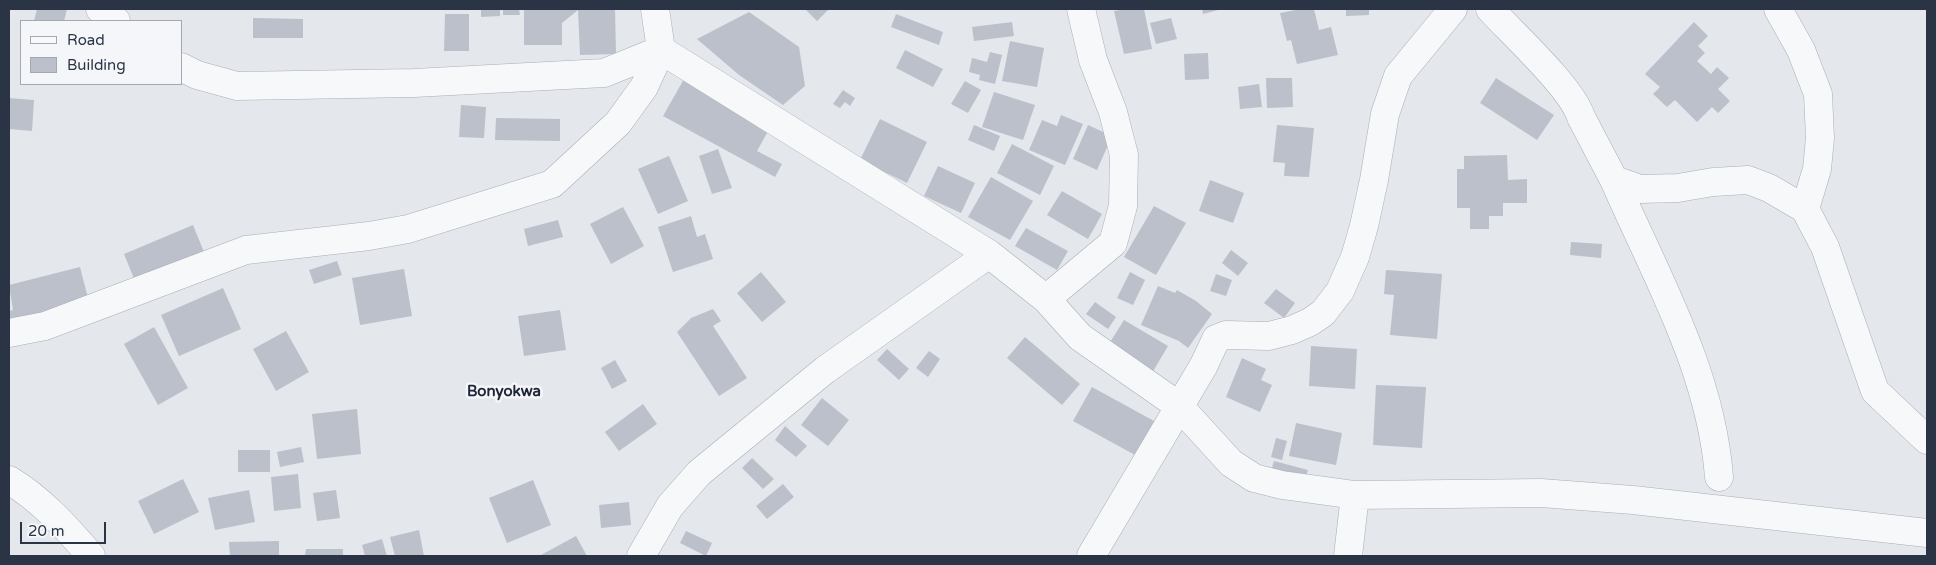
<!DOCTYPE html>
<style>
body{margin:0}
#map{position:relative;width:1936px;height:565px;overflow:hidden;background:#e4e7ec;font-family:"Varela Round",sans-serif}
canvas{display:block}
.frame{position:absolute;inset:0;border:10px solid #2b3445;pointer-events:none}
.legend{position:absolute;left:20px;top:20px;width:162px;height:65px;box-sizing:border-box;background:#f4f6f9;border:1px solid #a4a8b1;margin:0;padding:6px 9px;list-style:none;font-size:15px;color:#2b3445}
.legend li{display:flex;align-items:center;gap:10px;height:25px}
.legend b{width:25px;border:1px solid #a4a8b1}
.scale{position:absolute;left:20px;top:522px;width:86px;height:22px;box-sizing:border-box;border:2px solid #2b3445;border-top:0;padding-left:6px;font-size:15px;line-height:18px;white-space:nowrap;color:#2b3445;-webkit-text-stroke:4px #f4f6f9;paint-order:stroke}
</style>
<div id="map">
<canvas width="1936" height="565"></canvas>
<div class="frame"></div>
<ul class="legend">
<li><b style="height:6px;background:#f7f8fa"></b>Road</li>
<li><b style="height:14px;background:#bbc0ca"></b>Building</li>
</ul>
<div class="scale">20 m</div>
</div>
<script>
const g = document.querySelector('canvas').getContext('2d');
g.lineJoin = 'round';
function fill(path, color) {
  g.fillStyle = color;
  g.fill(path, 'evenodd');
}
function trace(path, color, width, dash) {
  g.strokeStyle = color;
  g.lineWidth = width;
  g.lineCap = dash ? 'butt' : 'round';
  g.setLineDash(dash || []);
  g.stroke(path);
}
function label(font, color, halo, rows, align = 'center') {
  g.font = font + ' "Varela Round",sans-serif';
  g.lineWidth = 5;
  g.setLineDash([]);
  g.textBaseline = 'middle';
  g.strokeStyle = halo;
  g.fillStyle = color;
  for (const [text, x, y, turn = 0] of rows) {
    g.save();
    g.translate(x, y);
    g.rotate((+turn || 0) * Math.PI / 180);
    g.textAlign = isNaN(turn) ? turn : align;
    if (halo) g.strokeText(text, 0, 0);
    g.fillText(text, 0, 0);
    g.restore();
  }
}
const building = new Path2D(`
 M37,9H67L64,21H34Z
 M481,9H500V16L481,17Z
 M503,9H519L520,15H503Z
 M524,9H615L616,54L580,55L578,10L562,23V45H524Z
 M805,9H829L817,21Z
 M1126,9H1144L1152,49L1124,54L1114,11Z
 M1202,9H1222L1203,14Z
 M1301,9H1314L1319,30L1331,27L1338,55L1297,64L1291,40L1287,41L1280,13Z
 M1346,9H1369V15L1346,16Z
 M749,12L799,47L805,86L783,105L739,75L697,39Z
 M445,14H469V51H444Z
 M896,14L943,32L939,45L891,27Z
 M253,18L303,19V38H253Z
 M1171,18L1177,39L1156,44L1150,23Z
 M1012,22L1014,36L974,41L972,27Z
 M1694,22L1708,36L1698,46L1705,53L1697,61L1711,74L1717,67L1729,78L1718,89L1730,101L1718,113L1712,107L1697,122L1675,100L1667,107L1653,94L1660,87L1645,74Z
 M1010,41L1044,48L1037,87L1002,81Z
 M905,50L943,69L933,87L896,68Z
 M990,52L1002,55L995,84L979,80L980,75L969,72L972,58L987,62Z
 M1208,53L1209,79L1185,80L1184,54Z
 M1266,78H1292L1293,107L1267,108Z
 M1496,78L1554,115L1537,140L1480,103Z
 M684,79L771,126L757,151L782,164L775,177L663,116Z
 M965,81L981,90L968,113L951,104Z
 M1259,84L1262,107L1240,109L1238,87Z
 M843,90L855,98L850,106L845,102L840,108L833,104Z
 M994,92L1035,105L1023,140L982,127Z
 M9,98L34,100L32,131L9,129Z
 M461,105L486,107L484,138L459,137Z
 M1061,115L1083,124L1065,165L1029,150L1042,120L1057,126Z
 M496,118L560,119V141L495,140Z
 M880,119L927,142L907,183L860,160Z
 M974,125L1000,136L994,151L968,140Z
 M1088,125L1112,136L1097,170L1073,159Z
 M1277,125L1314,128L1309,177L1284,176L1285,163L1273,162Z
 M1012,144L1054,166L1040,195L997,173Z
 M718,149L732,188L712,194L699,156Z
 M1507,155L1508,180L1527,179V203H1503V216H1489V229H1470V208H1457V169H1464V156Z
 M669,156L688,201L658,214L638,169Z
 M938,166L975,183L961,213L924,196Z
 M991,177L1033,201L1010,240L968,217Z
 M1210,180L1244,193L1233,223L1199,211Z
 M1062,191L1102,214L1088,239L1047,215Z
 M1154,206L1186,223L1156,275L1124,257Z
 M623,207L644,246L611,264L590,224Z
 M691,216L697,237L705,234L713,259L673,272L658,227Z
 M558,220L563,237L528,246L524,229Z
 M193,225L206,257L137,286L124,254Z
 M1026,228L1068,251L1057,270L1015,246Z
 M1571,242L1602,244L1601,258L1570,255Z
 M1231,250L1248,263L1238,276L1222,263Z
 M337,261L342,275L314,284L309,270Z
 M80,267L90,306L9,320V311L13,310L9,285Z
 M404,269L412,316L360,325L352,278Z
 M1386,270L1442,274L1437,339L1390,335L1394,295L1384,294Z
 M761,272L786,302L762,322L737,293Z
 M1130,272L1145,280L1133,305L1117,298Z
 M1216,274L1232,280L1226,296L1210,291Z
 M1158,286L1175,293L1177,290L1196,301L1212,314L1188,348L1179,341L1141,325Z
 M223,288L241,329L179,356L161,315Z
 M1276,289L1295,303L1284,318L1264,303Z
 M1095,302L1116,317L1108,329L1086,314Z
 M713,309L721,321L713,326L747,378L719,396L677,332L691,318Z
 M560,310L566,350L524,356L518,316Z
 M1124,320L1168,346L1152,373L1107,347Z
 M154,327L188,388L158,405L124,344Z
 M286,331L309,372L276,391L253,349Z
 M1025,337L1080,384L1062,405L1007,358Z
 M1311,346L1357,349L1355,389L1309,386Z
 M887,349L909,369L899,380L877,360Z
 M929,351L940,359L928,377L916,368Z
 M1242,358L1266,369L1261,380L1272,385L1260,412L1226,397Z
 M615,360L627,381L612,389L601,368Z
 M1376,385L1426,387L1422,448L1373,445Z
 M1092,387L1154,421L1135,455L1073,421Z
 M822,398L849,420L828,446L801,425Z
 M643,404L657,424L619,451L605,432Z
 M357,409L361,454L317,459L312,414Z
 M1296,423L1342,433L1336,465L1289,456Z
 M785,426L807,446L796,457L775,440Z
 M1276,438L1287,441L1282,460L1271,457Z
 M301,447L304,462L280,467L277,452Z
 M238,450H270V472H238Z
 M752,458L774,479L763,489L742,468Z
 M1274,461L1308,470L1305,480L1271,471Z
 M298,474L301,508L274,511L271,477Z
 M183,479L199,512L154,534L138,501Z
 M533,480L551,525L507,543L489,498Z
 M783,484L794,497L767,519L756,506Z
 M249,490L255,522L215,530L208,498Z
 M336,490L340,518L317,521L313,493Z
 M629,502L631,525L601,528L599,505Z
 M419,530L424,556H395L390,537Z
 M686,531L712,543L706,556L680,543Z
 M576,536L587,556H542L541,555Z
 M382,539L387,556H365L362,545Z
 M279,541V555L230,556L229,542Z
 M306,549H343V556H305Z`);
const minor = new Path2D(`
 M100,9L116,21
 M655,9L661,50L989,254L1046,299L1080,337L1179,406L1231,463L1254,478L1282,485L1355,495L1541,493L1633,500L1927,533
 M1490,9C1513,34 1572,88 1581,117L1614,180L1640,189L1678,188L1713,182L1748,180L1769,188L1805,209L1825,247L1875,391L1927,440
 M1778,9L1801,50L1818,94L1820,138L1817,169L1805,209
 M181,67L197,75L237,86L414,83L604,73L661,50
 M1614,180C1656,276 1711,371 1719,477
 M1046,299L1113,243L1123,206L1124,155L1113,112L1093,60L1081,9
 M9,333L45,326L246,250L369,236L408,229L552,184L618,123L644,87L661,50
 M9,480C42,500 66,527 91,556
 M641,556L670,506L699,473L825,370L989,254
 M1091,556L1204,365L1216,339L1226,335L1269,336L1292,330L1310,322L1323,313L1340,291L1355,257L1364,226L1374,180L1385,114L1398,76L1453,9
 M1348,556L1355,495`);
const quarterNames = [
 ["Bonyokwa",504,392]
];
fill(building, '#bbc0ca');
trace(minor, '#a9aeb7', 29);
trace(minor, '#f7f8fa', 28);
label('bold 15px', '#1d2536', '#f4f6f9', quarterNames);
</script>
